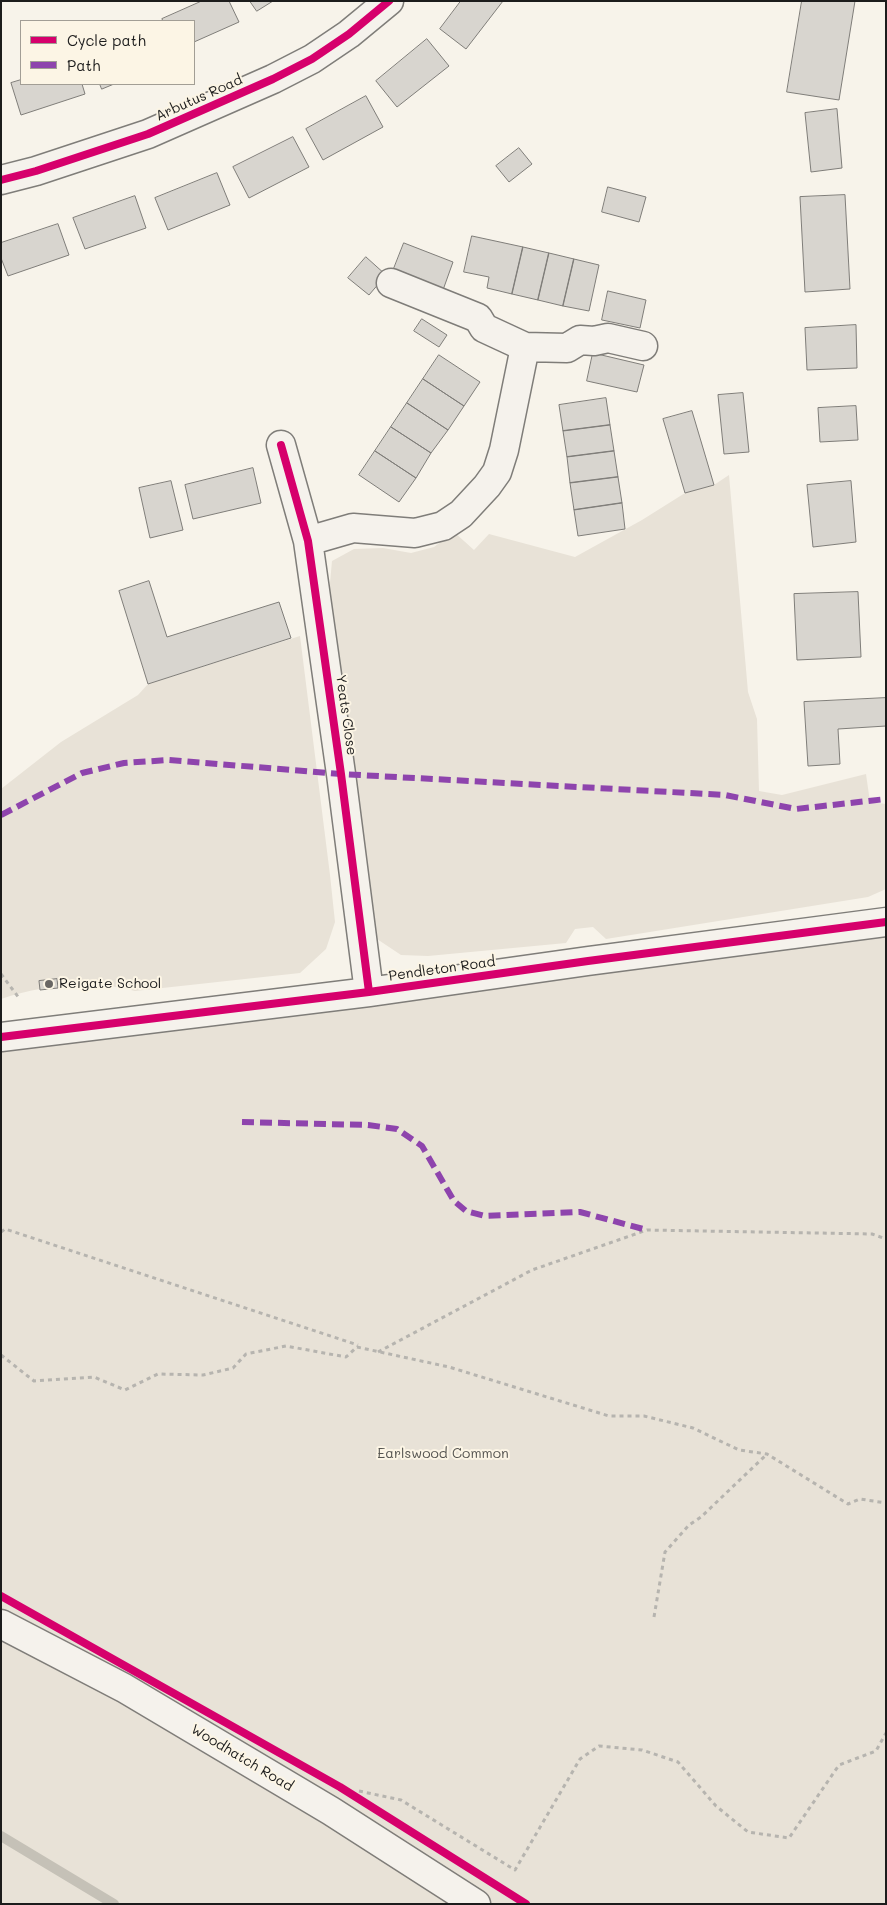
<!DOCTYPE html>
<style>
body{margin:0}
#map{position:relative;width:887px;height:1905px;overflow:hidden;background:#f7f3ea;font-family:Mali,sans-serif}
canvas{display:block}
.frame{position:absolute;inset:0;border:2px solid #1c1c1c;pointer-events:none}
.legend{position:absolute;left:20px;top:20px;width:175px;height:65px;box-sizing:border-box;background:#fcf5e5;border:1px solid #a29e95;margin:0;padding:6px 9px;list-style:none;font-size:15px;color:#1c1c1c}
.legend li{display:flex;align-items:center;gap:10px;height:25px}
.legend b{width:25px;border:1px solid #a29e95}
</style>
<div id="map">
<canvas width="887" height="1905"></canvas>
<div class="frame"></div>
<ul class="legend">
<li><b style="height:6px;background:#d6006c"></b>Cycle path</li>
<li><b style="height:6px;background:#8e44ad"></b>Path</li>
</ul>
</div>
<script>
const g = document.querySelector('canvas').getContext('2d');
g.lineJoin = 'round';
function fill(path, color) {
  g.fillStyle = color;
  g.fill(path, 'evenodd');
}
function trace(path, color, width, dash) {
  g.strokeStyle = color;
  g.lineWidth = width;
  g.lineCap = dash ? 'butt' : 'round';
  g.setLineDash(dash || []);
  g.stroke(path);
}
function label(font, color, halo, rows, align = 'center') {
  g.font = font + ' Mali,sans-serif';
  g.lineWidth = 4;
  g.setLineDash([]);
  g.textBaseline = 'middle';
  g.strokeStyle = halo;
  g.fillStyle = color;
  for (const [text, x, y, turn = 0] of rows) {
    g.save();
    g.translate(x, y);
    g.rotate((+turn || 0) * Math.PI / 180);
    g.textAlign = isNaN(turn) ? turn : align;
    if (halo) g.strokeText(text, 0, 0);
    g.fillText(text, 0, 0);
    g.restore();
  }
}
const green = new Path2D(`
 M729,475L748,692L757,719L759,791L782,795L866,774L870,802L886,804V889L868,897L606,939L593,927L575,929L566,943L428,956L401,955L377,939L366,921L329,594L332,561L354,549L383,548L411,553L434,547L454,532L474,550L489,534L575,557L642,520L685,493L714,485Z
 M300,636L330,875L335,922L326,949L300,973L135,991C92,979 43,985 1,999V789L61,742L138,695L148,684Z
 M886,932V1904H1V1051L297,1014Z`);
const stream = new Path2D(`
 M1,1836L114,1904`);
const building = new Path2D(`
 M202,1H229L239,22L194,42V21H163L162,19Z
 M250,1H273L257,11Z
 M461,1H503L466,49L440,29Z
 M802,1H855L839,100L787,92Z
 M427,39L449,66L397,107L376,81Z
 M21,80V84H82L85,94L21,115L11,83Z
 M100,84H114L102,89Z
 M366,96L383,127L323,160L306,129Z
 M837,109L842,168L811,172L805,113Z
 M293,137L309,167L249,198L233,167Z
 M519,148L532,164L509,182L496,166Z
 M217,173L230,205L168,230L155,198Z
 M608,187L646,197L639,222L602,212Z
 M845,195L850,289L805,292L800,197Z
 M135,196L146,228L85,249L73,218Z
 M58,224L69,255L8,276L1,258V243Z
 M472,236L523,247L512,294L487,288L489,277L464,272Z
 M404,243L453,262L443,290L393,271Z
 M523,247L549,253L538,300L512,294Z
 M549,253L574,259L563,306L538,300Z
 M366,257L386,275L369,295L348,278Z
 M574,259L599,265L589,311L563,306Z
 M608,291L646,300L640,328L602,320Z
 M422,319L447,335L439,347L414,331Z
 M856,325L857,368L807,370L805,328Z
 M593,353L644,365L637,392L587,381Z
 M439,355L480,382L464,406L423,379Z
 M423,379L464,406L448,430L407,403Z
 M743,393L749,452L724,454L718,395Z
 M606,398L610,425L563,431L559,405Z
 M407,403L448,430L431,453L391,427Z
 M856,406L858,440L820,442L818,408Z
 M692,411L714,485L685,493L663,419Z
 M610,425L614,451L567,457L563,431Z
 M391,427L431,453L416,478L375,451Z
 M375,451L416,478L399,502L359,475Z
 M614,451L618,477L570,483L567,457Z
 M253,468L261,503L193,519L185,485Z
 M618,477L622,503L574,510L570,483Z
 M171,481L183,530L150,538L139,488Z
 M851,481L856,542L813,547L807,485Z
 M622,503L625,529L578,536L574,510Z
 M149,581L167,637L279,602L291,638L148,684L119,591Z
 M858,592L861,657L797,660L794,594Z
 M886,698V726L838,729L840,764L808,766L804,702Z
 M57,979L58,988L40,990L39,981Z`);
const path = new Path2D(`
 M1,974L19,998
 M1,1232L5,1229L358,1345
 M378,1352L532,1270L647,1230L872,1234L886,1239
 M1,1355L34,1381L94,1377L125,1390L158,1374L203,1375L233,1368L246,1354L286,1346L346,1357L357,1347L449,1367L609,1416H644L693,1428L739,1450L767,1454L848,1504L860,1499L886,1503
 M654,1617L665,1552L689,1525L701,1517L766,1455
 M359,1791L401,1800L515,1870L580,1759L599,1746L642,1750L678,1762L716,1806L748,1832L789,1838L839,1765L876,1751L886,1733`);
const minor = new Path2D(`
 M1,180L36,171L148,134L273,79L312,59L349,34L389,1
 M391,283L478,318L484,328L525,347L567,348L580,340L594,341L608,338L643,346
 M281,445L308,541L341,774L369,992
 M308,541L353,528L415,533L443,526L461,514L487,486L497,472L504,450L525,347
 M1,1037L369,992L588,961L886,922`);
const major = new Path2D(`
 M1,1624L124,1688L331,1811L476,1904`);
const quiet = new Path2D(`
 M1,815L82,773L124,763L169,760L341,774L725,795L796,809L886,799
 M242,1122L368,1125L397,1129L422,1146L454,1201L466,1211L485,1216L580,1212L647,1230`);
const cycleway = new Path2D(`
 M1,180L36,171L148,134L273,79L312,59L349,34L389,1
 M281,445L308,541L341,774L369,992
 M1,1037L369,992L588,961L886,922
 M1,1596L340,1787L526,1904`);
const markers = [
 [49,984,5,"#696764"]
];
const streetNames = [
 ["Arbutus Road",199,98,-24],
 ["Yeats Close",346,715,82],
 ["Pendleton Road",442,969,-8],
 ["Woodhatch Road",242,1758,31]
];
const poiNames = [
 ["Reigate School",59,984]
];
const parkNames = [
 ["Earlswood Common",443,1454]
];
fill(green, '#e8e2d7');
trace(stream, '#c5c1b7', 10);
fill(building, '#d8d5cf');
trace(building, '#7f7d79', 1);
trace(minor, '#7f7d79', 31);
trace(major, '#7f7d79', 31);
trace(path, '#b6b4af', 3, [4, 4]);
trace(minor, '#f5f2ec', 28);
trace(major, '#f5f2ec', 28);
trace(quiet, '#8e44ad', 6, [12, 6]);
trace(cycleway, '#d6006c', 8);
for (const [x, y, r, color] of markers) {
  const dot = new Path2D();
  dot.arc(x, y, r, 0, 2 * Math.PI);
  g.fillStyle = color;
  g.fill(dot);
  trace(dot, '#fcf5e5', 2);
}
label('14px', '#1c1c1c', '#fcf5e5', streetNames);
label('14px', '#1c1c1c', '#fcf5e5', poiNames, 'left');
label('14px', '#555450', '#fcf5e5', parkNames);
</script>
